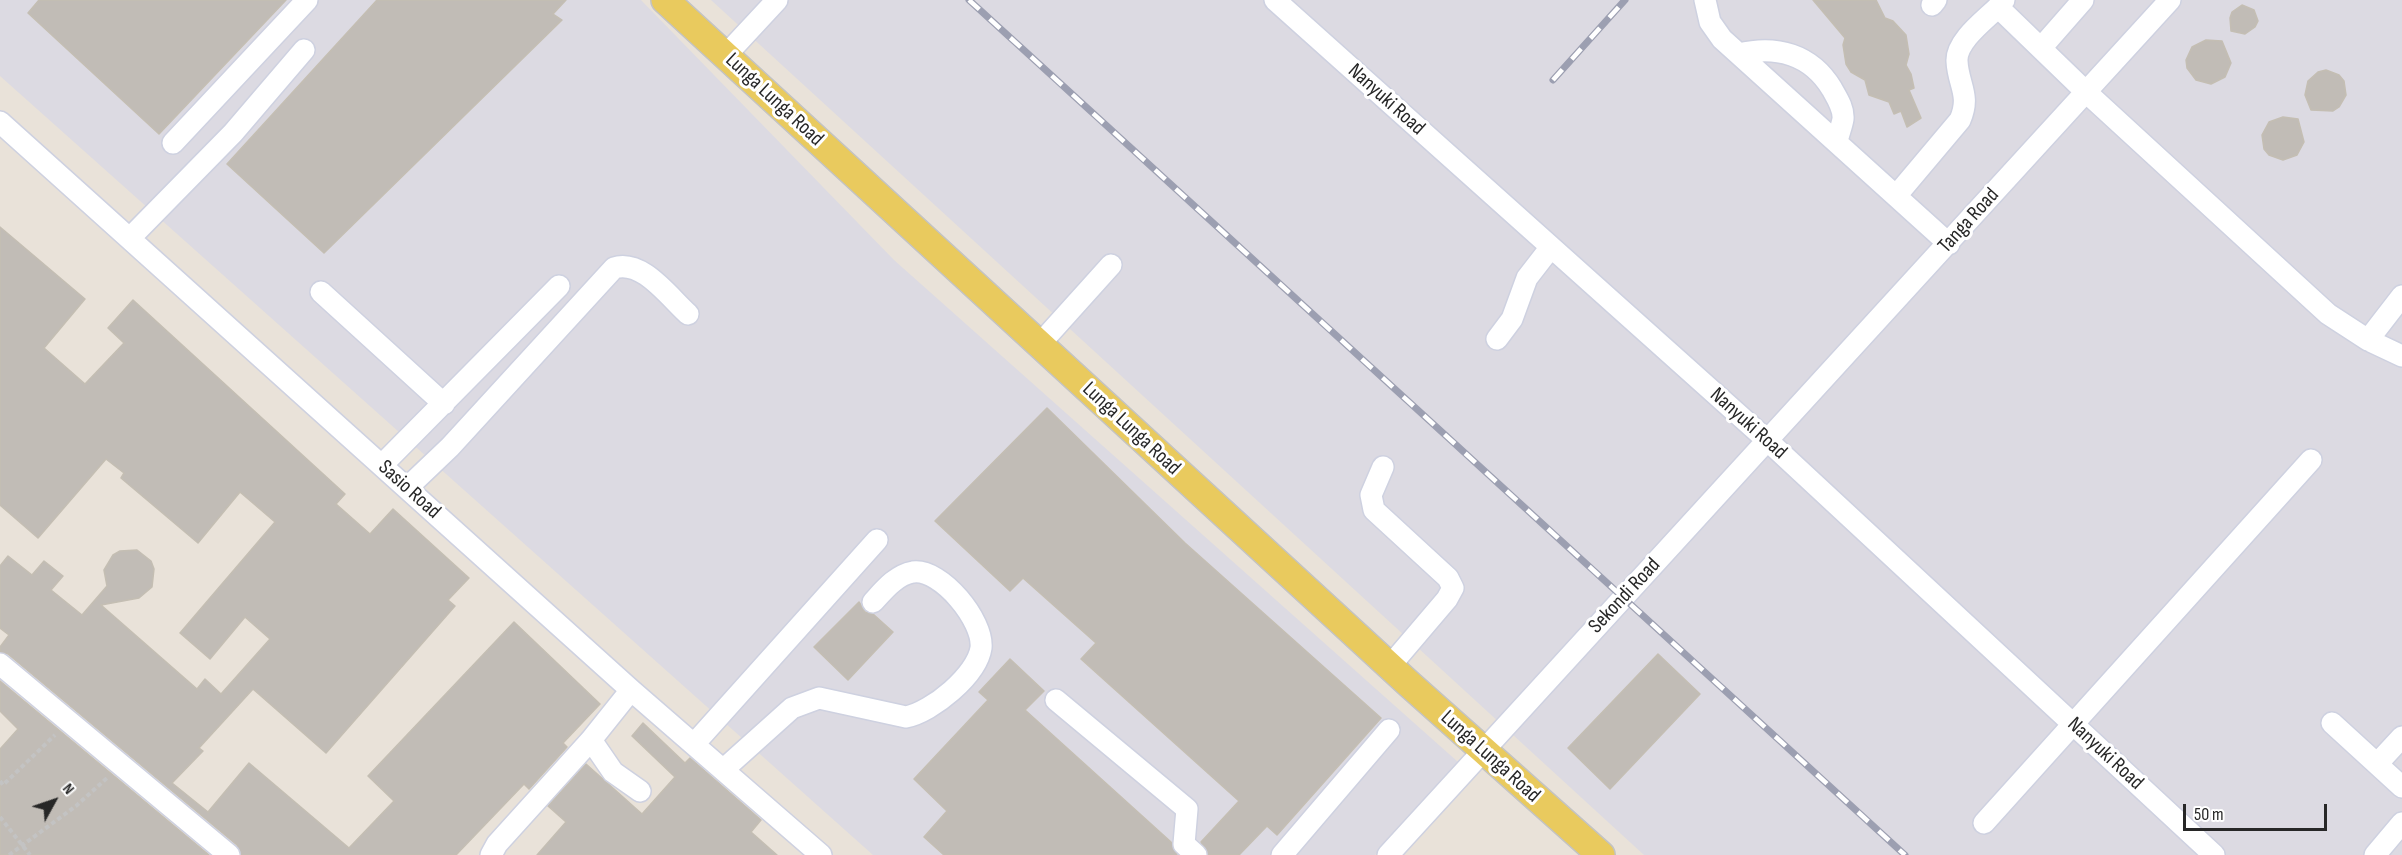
<!DOCTYPE html>
<style>
body{margin:0}
#map{position:relative;width:2402px;height:855px;overflow:hidden;background:#e9e2d9;font-family:"Sofia Sans Condensed",sans-serif}
canvas{display:block}
.north{position:absolute;left:24px;top:771px;width:60px;height:60px;-webkit-text-stroke:4px #fff;paint-order:stroke;rotate:50deg;font-size:16px;font-weight:700;line-height:24px;text-align:center;color:#272727}
.north::after{content:'';display:block;margin:auto;width:21px;height:27px;background:#272727;clip-path:polygon(50% 0,100% 100%,50% 72%,0 100%)}
.scale{position:absolute;left:2183px;top:804px;width:144px;height:27px;box-sizing:border-box;border:3px solid #272727;border-top:0;padding-left:8px;font-size:18px;line-height:21px;white-space:nowrap;color:#272727;-webkit-text-stroke:4px #fff;paint-order:stroke}
</style>
<div id="map">
<canvas width="2402" height="855"></canvas>
<div class="north">N</div>
<div class="scale">50 m</div>
</div>
<script>
const g = document.querySelector('canvas').getContext('2d');
g.lineJoin = 'round';
function fill(path, color) {
  g.fillStyle = color;
  g.fill(path, 'evenodd');
}
function trace(path, color, width, dash) {
  g.strokeStyle = color;
  g.lineWidth = width;
  g.lineCap = dash ? 'butt' : 'round';
  g.setLineDash(dash || []);
  g.stroke(path);
}
function label(font, color, halo, rows, align = 'center') {
  g.font = font + ' "Sofia Sans Condensed",sans-serif';
  g.lineWidth = 6;
  g.setLineDash([]);
  g.textBaseline = 'middle';
  g.strokeStyle = halo;
  g.fillStyle = color;
  for (const [text, x, y, turn = 0] of rows) {
    g.save();
    g.translate(x, y);
    g.rotate((+turn || 0) * Math.PI / 180);
    g.textAlign = isNaN(turn) ? turn : align;
    if (halo) g.strokeText(text, 0, 0);
    g.fillText(text, 0, 0);
    g.restore();
  }
}
const industrial = new Path2D(`
 M0,0H641L894,260L1458,762L1375,855H873L0,76Z
 M711,0H2402V855H1644Z`);
const building = new Path2D(`
 M39,0H286L159,134L28,13Z
 M377,0H566L553,14L562,20L324,253L227,164Z
 M1813,0H1876L1885,18L1893,21L1906,35L1909,54L1906,65L1911,74L1914,88L1909,90L1921,118L1907,127L1901,111L1894,114L1889,102L1869,95L1865,80L1851,72L1846,64L1843,45L1845,38Z
 M2242,5L2254,10L2258,21L2255,27L2245,34L2231,31L2230,18L2232,12Z
 M2206,40L2222,41L2231,63L2225,77L2211,84L2196,80L2187,68L2186,60L2192,47Z
 M2326,70L2339,75L2344,81L2346,95L2339,107L2333,111L2311,110L2305,95L2308,81L2318,72Z
 M2283,117L2298,119L2304,142L2297,155L2283,160L2269,155L2264,149L2262,135L2269,122Z
 M0,227L85,299L44,348L85,384L124,343L108,328L133,300L345,494L336,504L370,534L393,509L469,578L448,600L455,606L326,753L253,689L199,748L203,751L172,783L208,812L249,763L349,848L394,801L368,776L514,622L600,704L563,743L567,747L529,789L524,784L456,855H241L237,845L8,654L0,652V647L9,635L0,628V566L8,556L32,575L44,561L63,576L51,590L82,615L107,586L104,570L113,555L120,551L137,550L151,561L154,569L152,587L139,598L101,605L197,689L205,679L221,694L270,639L245,617L210,659L180,633L275,522L240,492L198,543L121,478L124,473L106,459L38,538L0,505Z
 M1047,408L1185,543L1381,718L1277,835L1267,826L1239,855H1208L1201,842L1239,801L1081,659L1096,643L1023,578L1010,591L935,521Z
 M859,602L865,612L873,614L893,632L848,680L814,647Z
 M1658,654L1700,694L1610,789L1568,748Z
 M1010,659L1044,691L1025,710L1171,842L1177,855H944L924,837L947,811L914,779L988,700L979,692Z
 M0,681L209,855H0V749L18,729L0,711Z
 M643,723L685,763L690,758L761,820L751,832L777,855H537L566,822L548,806L586,764L642,814L675,777L632,736Z`);
const path = new Path2D(`
 M0,781L3,785L55,735
 M0,817L30,855
 M9,855L76,806L108,777`);
const minor = new Path2D(`
 M1275,0L1768,441L2214,855
 M1705,0L1710,22L1722,39L1949,244
 M2004,0L1998,7L2086,92L2328,314L2368,340L2402,356
 M1932,5L1936,0
 M2041,48L2083,0
 M1739,54C1776,45 1811,54 1832,89C1837,98 1844,108 1843,119C1842,126 1838,135 1837,142
 M725,56L777,0
 M0,122L631,690L821,855
 M173,143L307,0
 M1896,196L1960,120C1971,95 1958,85 1957,61C1956,41 1985,20 1998,7
 M130,238L233,133L304,50
 M321,292L444,404
 M1497,339L1512,319L1527,278L1551,247
 M2368,340L2402,296
 M1039,345L1111,265
 M382,465L559,286
 M1383,467L1371,495L1374,510L1448,578L1453,588L1447,599L1390,666
 M407,488L450,447L614,268C642,259 668,296 688,314
 M0,664L229,855
 M1056,700L1187,809L1184,844L1196,855
 M2332,723L2402,787
 M591,740L613,772L640,791
 M695,743L877,540
 M2377,764L2402,737
 M724,769L792,708L819,698L906,717C932,712 977,675 981,648C984,621 941,568 913,572C896,575 884,590 873,602
 M1984,823L2311,460
 M491,855L497,844L591,740L631,690
 M1282,855L1389,730
 M1388,855L2170,0
 M2375,855L2402,823`);
const major = new Path2D(`
 M665,0L1408,683L1601,855`);
const rail = new Path2D(`
 M969,0L1905,855
 M1553,80L1625,0`);
const streetNames = [
 ["Lunga Lunga Road",774,100,43],
 ["Nanyuki Road",1386,100,42],
 ["Tanga Road",1969,221,-48],
 ["Nanyuki Road",1748,424,42],
 ["Lunga Lunga Road",1131,429,43],
 ["Sasio Road",409,490,42],
 ["Sekondi Road",1625,596,-47],
 ["Nanyuki Road",2105,754,43],
 ["Lunga Lunga Road",1490,757,42]
];
fill(industrial, '#dcdae2');
fill(building, '#c1bcb6');
trace(building, '#c4beb3', 1.5);
trace(minor, '#ced1e0', 24);
trace(major, '#c3c3c3', 30);
trace(path, '#c3c3c3', 4, [4.5, 3]);
trace(minor, '#fff', 21);
trace(major, '#e9ca5e', 27);
trace(rail, '#9c9fb1', 7);
trace(rail, '#fff', 4.5, [14]);
label('21px', '#272727', '#fff', streetNames);
</script>
